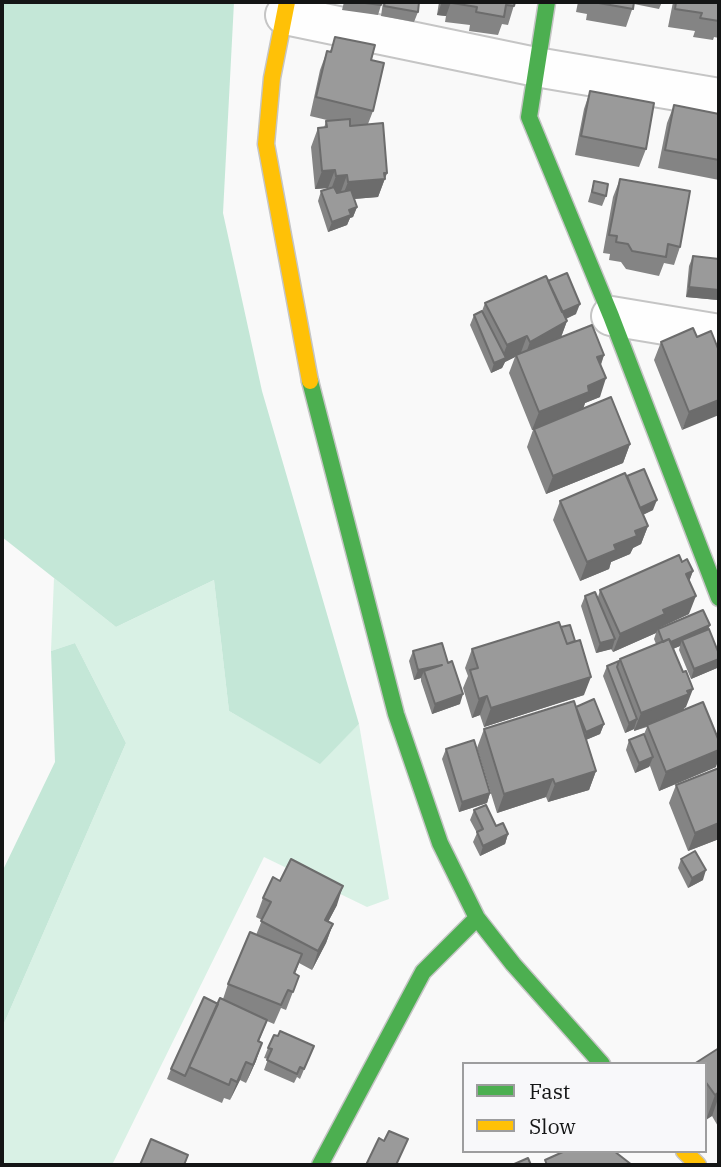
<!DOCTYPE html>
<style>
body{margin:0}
#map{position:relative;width:721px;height:1167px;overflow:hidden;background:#f9f9f9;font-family:"IBM Plex Serif",serif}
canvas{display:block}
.frame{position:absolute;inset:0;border:4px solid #141515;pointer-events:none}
.legend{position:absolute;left:462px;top:1062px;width:245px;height:91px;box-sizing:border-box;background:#f8f8fa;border:2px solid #9d9d9e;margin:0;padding:9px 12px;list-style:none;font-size:21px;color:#141515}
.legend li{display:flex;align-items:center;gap:14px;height:35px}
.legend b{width:35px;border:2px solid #9d9d9e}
</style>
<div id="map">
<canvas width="721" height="1167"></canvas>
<div class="frame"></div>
<ul class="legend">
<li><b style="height:9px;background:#4caf50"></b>Fast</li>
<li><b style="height:9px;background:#ffc107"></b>Slow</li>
</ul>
</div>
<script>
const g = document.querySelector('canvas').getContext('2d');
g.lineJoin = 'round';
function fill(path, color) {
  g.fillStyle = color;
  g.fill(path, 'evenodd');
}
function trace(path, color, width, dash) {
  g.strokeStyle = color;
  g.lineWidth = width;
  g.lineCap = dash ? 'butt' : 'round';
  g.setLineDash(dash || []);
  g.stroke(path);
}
const green = new Path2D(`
 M54,578L116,627L214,580L229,711L320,763L359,724L389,899L367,907L264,857L112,1165H2V1028L126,743L75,643L51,651Z`);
const forest = new Path2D(`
 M2,2H234L223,213L262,391L359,724L320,764L229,711L214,580L116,627L2,537Z
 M75,643L126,743L2,1028V872L55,762L51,651Z`);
const street = new Path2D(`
 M285,15L536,67L719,98
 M611,316L719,334`);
const fast = new Path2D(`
 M547,2L529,117L611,316L719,598
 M310,381L396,714L440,843L477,918L513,964L602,1064
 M320,1165L423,972L477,918`);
const slow = new Path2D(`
 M287,2L272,78L266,144L310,381
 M684,1151L698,1165`);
const wall = new Path2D(`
 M344,2H382L378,15L342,10Z
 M383,2H419L418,12L414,22L381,16Z
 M439,2H515L508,25L502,24L498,35L469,31L470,25L445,22L446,16L437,15Z
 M578,2H662L659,9L634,4L626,27L586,20L587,14L576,12Z
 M673,2H719V38L714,37L713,40L693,37L695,31L668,27Z
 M335,37L371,60L373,111L368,124L387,173L378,197L354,199L357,207L353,217L350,218L347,225L328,232L318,201L321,191L328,188L315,189L311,147L318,128H324L326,121H331L310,116L320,70L327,51L330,52Z
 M590,91L646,149L639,167L575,155L584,109Z
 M674,105L719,114V180L658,168L667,123Z
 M620,179L680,247L674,265L664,263L659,276L626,269L621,262L609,260L610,254L603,253L613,197Z
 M594,181L606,196L602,206L588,202Z
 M693,256L719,259V297L718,300L686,297L689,266Z
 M548,281L576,314L566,319L567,321L561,337L604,355L601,365L600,397L585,403L583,408L630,444L623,463L546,494L527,447L533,430H532L509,373L515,357L505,362L502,368L491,373L470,325L474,315L482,311L485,303Z
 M697,337L719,351L682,430L654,360L661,342Z
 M627,476L653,510L643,515L648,526L641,544L633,548L630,554L611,562L609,569L580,581L553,520L560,501Z
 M682,562L693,571L689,581V614L661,627L660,628L708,630L717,668L691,679L679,650L680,646L673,649L686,707L684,708L683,711L716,767L659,791L650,766L635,773L626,750L629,740L644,734L647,727L634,731V729L625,733L603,676L607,666L619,661L620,659L656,644L654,639L656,633L613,652L611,649L596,653L581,606L585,596L598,597L600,590Z
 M472,649L584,695L484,727L480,715L472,718L463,688L468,676L465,668Z
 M413,651L460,704L432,714L421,681V678L414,680L409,661Z
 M576,707L604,724L600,734L586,740L596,771L589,790L548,802L546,797L497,813L477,748L484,729Z
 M446,749L490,793L487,803L459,812L442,759Z
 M719,768V839L688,851L669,803L676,785Z
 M474,810L508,834L505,844L480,856L473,842L477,833L470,820Z
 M681,859L703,880L688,888L678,868Z
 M280,881L337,905L328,922L333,924L326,943L312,970L299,963L295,974L299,976L286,1010L281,1008L274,1024L267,1021L259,1041L256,1061L246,1083L240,1080L230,1100L224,1098L222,1103L167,1079L171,1069L218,1004L223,999L228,984L256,935L262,920L256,917L263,898Z
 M314,1046L300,1079L297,1077L294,1083L264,1070L268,1059L264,1058L268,1048Z
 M719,1048V1128L712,1116L705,1119V1064Z`);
const shadedWall = new Path2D(`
 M442,2H451L446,16L437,15Z
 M335,170L328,188L315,189L322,171Z
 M387,173L378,197L341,200L348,182Z
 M347,175L340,194L329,195L336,176Z
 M357,207L353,217L350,218L347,225L328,232L332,222L349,210Z
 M689,287L719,290L718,300L686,297Z
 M580,304L576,314L558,322L561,312Z
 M567,321L560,340L523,361L530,342Z
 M527,336L520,355H516L515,357L505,362L502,368L491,373L494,363L501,360L507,345Z
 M604,355L597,374V357Z
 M606,378L600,397L585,403L583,410L532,430L539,412L588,386Z
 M719,400V415L682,430L689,412Z
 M630,444L623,463L546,494L553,476Z
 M657,500L653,510L631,520L634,510Z
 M648,526L641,544L633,548L630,554L611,562L609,569L580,581L587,562L635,531Z
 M693,571L686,590V574Z
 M696,596L689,614L661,627L659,631L658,629L656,633L613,652L620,634L663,610Z
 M710,625L706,635L682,640L680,646L660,654L664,644Z
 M615,639L612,649L596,653L600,643Z
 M719,659L717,668L691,679L694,669Z
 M442,665L424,671L421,678L414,680L418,670Z
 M591,677L584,695L484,727L491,708Z
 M693,689L686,707L684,708L682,713L634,731L641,713Z
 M463,694L460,704L432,714L435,704Z
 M487,696L480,715L472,718L479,699Z
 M637,719L634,729L625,733L629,723Z
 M604,724L600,734L583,741L586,732Z
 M719,750V758L716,767L659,791L666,772Z
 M653,757L649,767L635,773L639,763Z
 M596,771L589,790L548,802L555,784Z
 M553,779L546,797L497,813L504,794Z
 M490,793L487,803L459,812L462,802Z
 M719,823V839L688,851L695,833Z
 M508,834L505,844L480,856L483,846Z
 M706,870L703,880L688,888L692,878Z
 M343,886L337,905L319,939L325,920Z
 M333,924L326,943L312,970L318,951Z
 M262,1043L256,1061L246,1083L253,1065Z
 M246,1062L240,1080L230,1100L237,1082Z
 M719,1092V1096L712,1116L706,1120L715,1095Z`);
const building = new Path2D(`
 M357,2H382L381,5Z
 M385,2H419L418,12L384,6Z
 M452,2H515L514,6L506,5L504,17L476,12L477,7L452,3Z
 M593,2H634L633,9Z
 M676,2H719V21L700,18L702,13L675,9Z
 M335,37L375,45L371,60L384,63L373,111L316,97L327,51L331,52Z
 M590,91L654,103L646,149L581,136Z
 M674,105L719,114V160L665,150Z
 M350,119V126L383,123L387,173H384L385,179L348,182L347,175L336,176L335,170L322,171L318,128L327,127L326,121Z
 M620,179L690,191L680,247L668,244L666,257L632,251L628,244L616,242L617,236L609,235Z
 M594,181L608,184L606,196L592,192Z
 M334,187L337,193L351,190L357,207L349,210L351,215L332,222L321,191Z
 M693,256L719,259V290L689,287Z
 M567,273L580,304L562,312L548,281Z
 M546,276L567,321L530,342L527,336L507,345L485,303Z
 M482,311L506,358L494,363L474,315Z
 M592,325L604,355L597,357L606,378L588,386L589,392L539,412L516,355Z
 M693,328L697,337L711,331L719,351V400L689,412L661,342Z
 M611,397L630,444L553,476L534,429Z
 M644,469L657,500L640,508L627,476Z
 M625,473L648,526L635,531L637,536L614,545L616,550L587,562L560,501Z
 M679,555L682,562L687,559L693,571L686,574L696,596L663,610L665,614L620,634L600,590Z
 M595,592L615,639L600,643L585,596Z
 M703,610L710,625L671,642L669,639L663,642L658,629Z
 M559,622L567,644L580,640L591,677L491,708L487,696L479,699L470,670L478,668L472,649Z
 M570,625L575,641L567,644L561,627Z
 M709,629L719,654V659L694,669L682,640Z
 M669,639L683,672L686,671L693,689L687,691L689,694L641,713L620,659Z
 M442,643L448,663L452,661L463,694L435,704L424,671L442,665L418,670L413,651Z
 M619,661L617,667L637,719L629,723L607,666Z
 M594,699L604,724L586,732L576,707Z
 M574,701L596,771L555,784L553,779L504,794L484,729Z
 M703,702L719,741V750L666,772L647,725Z
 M644,734L653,757L639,763L629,740Z
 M474,740L490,793L462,802L446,749Z
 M719,768V823L695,833L676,785Z
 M486,805L496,826L503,823L508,834L483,846L477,832L483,829L474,810Z
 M695,851L706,870L692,878L681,859Z
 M291,859L343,886L325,920L333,924L318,951L261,921L271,902L263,898L273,877L280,881Z
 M250,932L302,954L294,973L299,976L293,992L288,990L281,1005L228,984Z
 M204,997L218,1004L185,1076L171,1069Z
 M220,998L267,1020L258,1041L262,1043L253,1065L246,1062L237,1082L231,1079L229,1085L189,1067Z
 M280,1031L314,1046L304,1069L300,1067L297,1074L267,1060L272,1049L268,1048L274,1035L278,1036Z
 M719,1048V1092L715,1095L705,1081V1064H694Z
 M389,1131L408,1139L396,1165H366L379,1138L384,1141Z
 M151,1139L188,1155L184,1165H140Z
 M565,1151H614L632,1165H547L545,1160Z
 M528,1158L531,1165H512Z`);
fill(green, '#d9f1e5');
fill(forest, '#c4e7d7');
trace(street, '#c5c5c5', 42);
trace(fast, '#c5c5c5', 19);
trace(slow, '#c5c5c5', 19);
trace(street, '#fefefe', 38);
trace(fast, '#4caf50', 16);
trace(slow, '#ffc107', 16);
fill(wall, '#848484');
fill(shadedWall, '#6c6c6c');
fill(building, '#9a9a9a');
trace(building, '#6c6c6c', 2);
</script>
